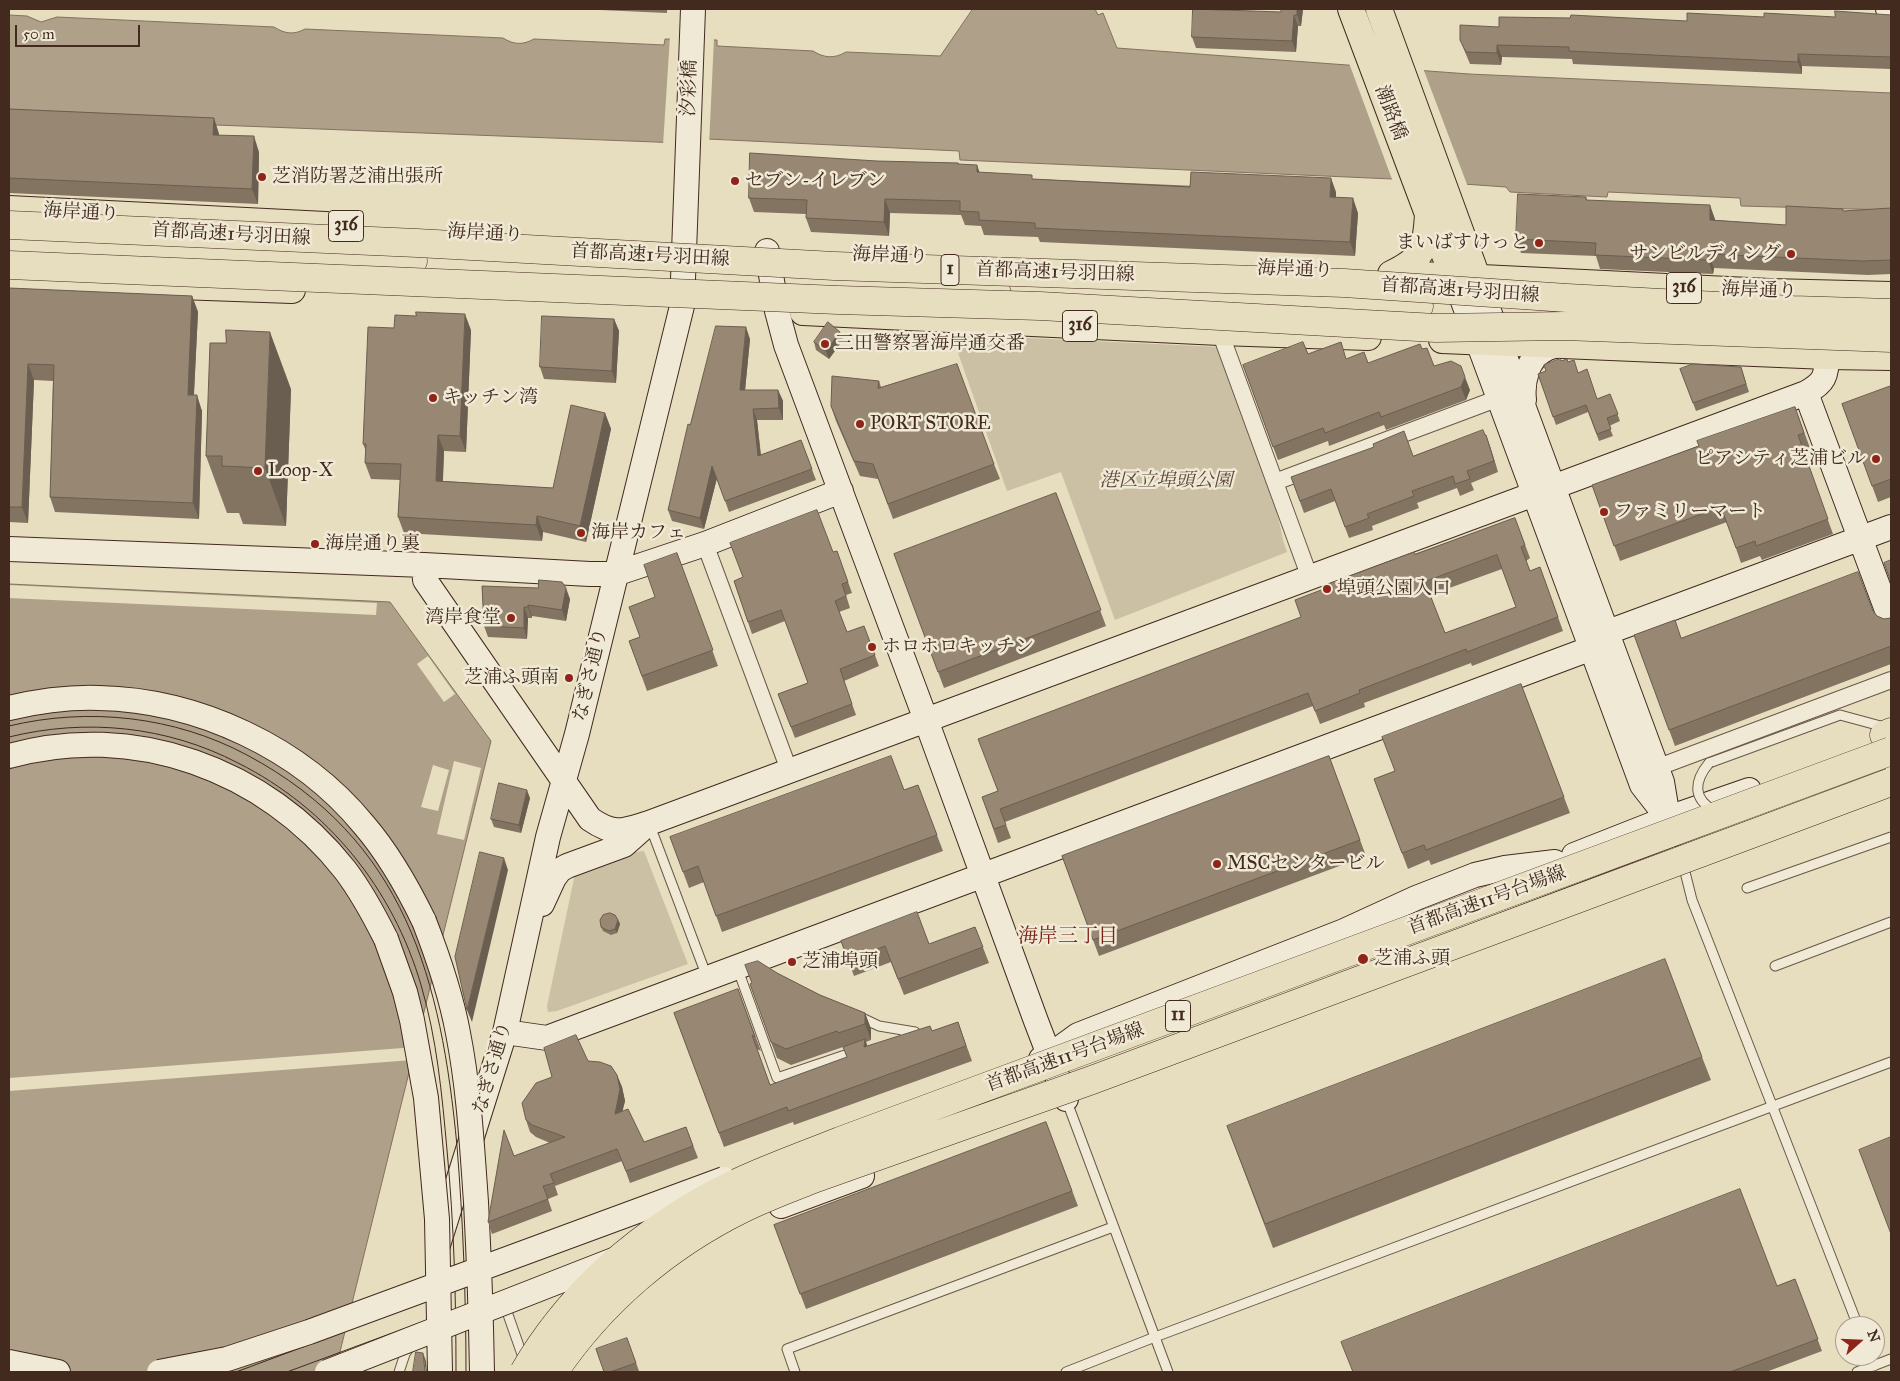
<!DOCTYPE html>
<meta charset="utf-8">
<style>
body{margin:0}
#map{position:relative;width:1900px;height:1381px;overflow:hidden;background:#e7ddbf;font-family:"IM FELL Great Primer",serif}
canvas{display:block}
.frame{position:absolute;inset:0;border:10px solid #422a1f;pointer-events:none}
.north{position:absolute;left:1835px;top:1316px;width:50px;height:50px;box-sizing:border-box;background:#efe9d5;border:1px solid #aa9d8c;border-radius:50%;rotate:70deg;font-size:14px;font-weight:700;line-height:20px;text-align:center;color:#422a1f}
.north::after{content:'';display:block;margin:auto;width:18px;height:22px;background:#8f2418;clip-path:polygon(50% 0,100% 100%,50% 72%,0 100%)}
.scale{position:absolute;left:15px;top:25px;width:125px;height:22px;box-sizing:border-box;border:2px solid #422a1f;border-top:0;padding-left:6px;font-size:15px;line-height:18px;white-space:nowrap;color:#422a1f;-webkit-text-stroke:4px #efe9d5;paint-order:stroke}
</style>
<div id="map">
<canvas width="1900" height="1381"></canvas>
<div class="frame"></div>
<div class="north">N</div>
<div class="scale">50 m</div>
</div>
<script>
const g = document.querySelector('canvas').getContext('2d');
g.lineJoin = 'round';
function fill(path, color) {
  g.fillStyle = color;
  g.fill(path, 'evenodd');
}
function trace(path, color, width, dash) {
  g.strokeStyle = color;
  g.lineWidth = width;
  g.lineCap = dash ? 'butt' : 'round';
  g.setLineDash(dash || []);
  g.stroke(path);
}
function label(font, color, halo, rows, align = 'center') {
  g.font = font + ' "IM FELL Great Primer","Noto Serif JP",serif';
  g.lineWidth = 5;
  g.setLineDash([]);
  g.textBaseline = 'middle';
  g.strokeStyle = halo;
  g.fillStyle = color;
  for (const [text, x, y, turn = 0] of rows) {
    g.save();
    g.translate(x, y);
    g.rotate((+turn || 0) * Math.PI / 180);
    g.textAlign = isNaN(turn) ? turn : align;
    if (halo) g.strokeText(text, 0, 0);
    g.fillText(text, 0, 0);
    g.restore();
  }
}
const green = new Path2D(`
 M965,335L1219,347L1274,498L1283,540L1287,552L1115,620L1061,472L1007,491L952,336Z
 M644,851L688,964L557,1011L548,1012L547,1006L575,874L627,853Z`);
const water = new Path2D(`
 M973,9H1095L1098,15L1103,13L1117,48L1469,74L1891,93V210L1741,206L1740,198L1608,192L1607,197L1510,192L1506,187L1463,184L1461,182L960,160L959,151L708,139L707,144L9,117V15L27,16L41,22L57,17L274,27C285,34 294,35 305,29L503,38C514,45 523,45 534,39L664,45L665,39L717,40V46L813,51C824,58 834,59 846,52L940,56Z
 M9,584L390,602L491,741L335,1372H9Z`);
const pier = new Path2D(`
 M670,36L714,38L709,146H707L663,145Z
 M1349,63L1423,68L1468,187L1460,185L1393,182Z
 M9,585L377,603L376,615L9,598Z
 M428,656L455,694L444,702L417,664Z
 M454,761L481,768L464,840L437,834Z
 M433,765L449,770L438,811L421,807Z
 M416,1047L412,1060L9,1091V1078Z`);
const lane = new Path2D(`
 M1709,763L1840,715L1888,728
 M649,823L707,977
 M1683,864L1692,900L1858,1326
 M1747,888L1891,837
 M1775,966L1891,922
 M737,967L777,1078L857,1051
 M858,1016L879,1026L915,1032L905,1035
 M1066,1099L1168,1372
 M506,1309L525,1363
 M1870,1356L1874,1366
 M399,1372L405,1354L411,1345
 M795,1372L787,1349L1113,1227
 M1066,1372L1155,1337L1891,1062
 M1857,1372L1891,1359`);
const street = new Path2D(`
 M1220,332L1310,578
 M1275,482L1499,398
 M705,544L789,770
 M1656,768L1891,680`);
const secondary = new Path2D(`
 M1888,9H1891
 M767,251L777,311L786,345L926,720L1036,1021L1066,1099
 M1454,277L1642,785L1667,817
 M1477,277L1507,362L1662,782L1668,818L1673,834
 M1806,393L1891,621
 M1524,400C1522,382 1527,358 1546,349C1551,346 1556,346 1561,344
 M9,549L424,565L425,580L590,819C615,836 622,831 649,823L1806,393C1825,382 1826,377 1827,356
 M424,565L590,574H615L705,544L841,491
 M1608,632L1891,527
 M9,708C39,701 68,697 99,698C198,700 301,748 364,825C389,854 407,886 424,921
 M9,756C133,721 266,769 345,870C361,891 374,915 386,939
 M1574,855L1668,818L1749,790
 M542,904L554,878L560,870L567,866L624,845L642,829
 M505,1032L547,1038L1592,648
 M1041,1059L1049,1056L1078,1035L1344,931L1416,898L1475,875L1505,868L1555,862
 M781,1206L862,1176
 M438,1245L505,1032L548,837L577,734L682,306L693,9
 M9,1362L58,1372`);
const primary = new Path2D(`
 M1351,9L1428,214L1454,277
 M1379,9L1477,277
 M9,209L345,226
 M1391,274C1424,258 1426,249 1428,214
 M1420,275L1769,292L1891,295
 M9,280L292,290
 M803,312L1220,332L1368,337
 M1442,340L1827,356L1891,357`);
const highway = new Path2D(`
 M9,244L268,255L314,251L341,246
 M323,274L382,262L413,261
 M1024,285L1419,306
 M1884,735L1891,732`);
const tram = new Path2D(`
 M9,726C88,707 174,716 247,755C406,840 441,979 457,1146C463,1221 466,1297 466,1372
 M9,737C86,718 167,726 238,763C328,808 393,889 421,985C437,1039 442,1095 447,1150C454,1224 456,1298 456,1372
 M236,1372L1441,923L1891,749
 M287,1372L643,1240L1891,764`);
const laneBridge = new Path2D(`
 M1709,763C1694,781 1692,799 1715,811`);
const secondaryBridge = new Path2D(`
 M424,921C438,957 451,995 458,1033C469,1089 472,1146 476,1202C479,1259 481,1315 482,1372
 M386,939L405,992L412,1020L426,1098L437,1219L440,1372
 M159,1372L227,1359L309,1332L724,1179
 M327,1372L616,1259`);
const highwayBridge = new Path2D(`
 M9,225L417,243L834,266L1344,283L1567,298L1793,310L1891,313
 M9,265L838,300L1040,306L1436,328L1564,326L1891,338
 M524,1372C567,1298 632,1240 707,1198C749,1175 795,1159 840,1141L1891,751
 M554,1372C601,1302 667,1246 742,1209C766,1197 791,1188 816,1178L1092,1080L1891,782`);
const wall = new Path2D(`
 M578,9H667V13Z
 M1303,9L1301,26H1298L1296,52L1196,48L1192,37L1281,12Z
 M1891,15V69L1802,66V74L1573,64L1572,59L1502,57L1501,65L1470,64L1460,40L1499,27L1687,21L1764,17H1835Z
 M9,109L214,118L219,135L259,152L258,204L9,193Z
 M877,161L958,163L959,164L980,173L1034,179L1336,192V198L1358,213L1355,256L1040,242L1038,237L984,235L981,226L965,225L961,215L890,213L889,236L811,232L806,218V214L754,212L749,198Z
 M1586,197L1587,200L1715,219V220L1786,225L1844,211L1891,208V274L1868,275L1714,268L1713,274L1600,269L1596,256L1521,253L1516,239Z
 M9,288L192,296L198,312L194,395L202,411L199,519L55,512L50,497L53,381L34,380L28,523L9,522Z
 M614,319L619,331L616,383L544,379L540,367Z
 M471,330L466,452L444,451L443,481L553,488L605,413L611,429L586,542L543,532L542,541L404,533L398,517L400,480L371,479L365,463L366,451L363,444Z
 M840,332L843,340L829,359L816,350L814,342Z
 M750,339L745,390H778L783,401V420H757L761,455L801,440L816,480L729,512L717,478L704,529L672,521L668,510L690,425Z
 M1422,349L1434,366L1470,390L1466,400L1386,430L1384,425L1329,446L1328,441L1278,460L1243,365L1308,354L1346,359L1368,363Z
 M1561,361L1578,373L1597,399L1610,394L1620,421L1609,426L1613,436L1599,441L1588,412L1556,425L1538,374L1546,371Z
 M1741,367L1749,392L1696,411L1680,369Z
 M879,381L881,387L994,464L1000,479L893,519L878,479L860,476L836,421L831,406Z
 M1891,386V497L1878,502L1842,404Z
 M291,389L286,526L243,524L239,513H227L206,456Z
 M1795,407L1810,448L1803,450L1833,534L1762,560L1760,556L1741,563L1727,522L1620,561L1592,485L1699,446Z
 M1486,435L1498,472L1471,483L1474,490L1460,496L1457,488L1417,503L1419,508L1372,526L1373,530L1349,538L1335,501L1304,513L1291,477L1413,456Z
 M1056,493L1106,626L944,688L894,554Z
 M1515,518L1530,558L1526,561L1530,571L1540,567L1563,631L1472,666L1471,663L1364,703L1365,707L1320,724L1313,706L1005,822L1011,838L998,843L982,797L998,791L1301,617L1415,554ZM1502,569L1516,607L1445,633L1430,595Z
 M837,551L852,593L846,595L850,608L839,612L847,632L864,626L879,666L844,681L856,715L795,738L778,694L808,683L785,621L752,634L734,581Z
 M677,553L718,666L647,691L629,641L640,637L655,597Z
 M482,586L570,599L566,621L532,616V618H528L527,639L488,637L484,626Z
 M1873,611L1877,616L1884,619L1890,618L1891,617V664L1675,746L1634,635L1681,638Z
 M1521,684L1570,813L1431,865L1429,860L1408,869L1374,779L1395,771Z
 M1329,756L1366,856L1099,956L1062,856Z
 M918,785L943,851L722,932L704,882L689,888L670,837L904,790Z
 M530,798L521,833L494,827L491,819Z
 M618,920L620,924L617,933L611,935L603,931L601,927Z
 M975,927L989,963L904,995L891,962L854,976L841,941L929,944Z
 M777,973L820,995L865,1013L871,1029V1040L866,1042L867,1046L932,1031L958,1022L972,1061L794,1125L793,1122L724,1147L674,1013L738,989L761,1051L757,1049L770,1085L847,1057L843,1047L791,1065L777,1058L771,1042Z
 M1702,1057L1711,1080L1273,1248L1227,1126Z
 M588,1061L617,1075L622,1087L625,1101L622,1111L644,1142L686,1127L698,1158L630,1183L622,1161L555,1186L558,1195L548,1199L552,1211L492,1234L488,1222L514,1156L550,1143L536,1137L530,1132L526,1120L552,1077Z
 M1046,1122L1078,1206L806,1309L774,1225Z
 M1795,1279L1822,1351L1766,1372H1353L1777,1286Z
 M627,1338L639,1371L635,1372H604Z`);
const shadedWall = new Path2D(`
 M1297,9H1303L1301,26L1297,15Z
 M1294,15L1298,26L1296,52L1292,41Z
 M1497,45L1502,57L1501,65L1497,53Z
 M1798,54L1802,66V74L1798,62Z
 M214,118L219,134V150L213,135Z
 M254,136L259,152L258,204L252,189Z
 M977,165L982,179L977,172Z
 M1331,178L1336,192V211L1330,197Z
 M1353,198L1358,213L1355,256L1350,242Z
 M885,199L890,213L889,236L884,222Z
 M1710,205L1715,219V234L1710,220Z
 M1708,254L1714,268L1713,274L1708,260Z
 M192,296L198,312L193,411L188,395Z
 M465,314L471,330L466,452L460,436Z
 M614,319L619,331L616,383L612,371Z
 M746,327L750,339L744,401L740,390Z
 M270,332L291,389L286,526L265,468Z
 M840,332L843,340L829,359L826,351Z
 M28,364L34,380L28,523L22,507Z
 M1465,377L1470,390L1466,400L1461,387Z
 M778,390L783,401V420L779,408Z
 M197,395L202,411L199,519L193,503Z
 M753,409L757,420L762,468L758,456Z
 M605,413L611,429L586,542L580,526Z
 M438,435L444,451L442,497L436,481Z
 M1486,435L1490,446L1498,472L1494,461Z
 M712,466L717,478L704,529L700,518Z
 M537,516L543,532L542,541L536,525Z
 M566,588L570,599L566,621L562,610Z
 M528,605L532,616V618L528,607Z
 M524,607L528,618L527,639L524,628Z
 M527,790L530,798L521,833L519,825Z
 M504,858L508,870L472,1022L467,1010Z
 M618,920L620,924L617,933L615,929Z
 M865,1013L871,1029V1040L865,1024Z
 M865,1039L870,1054L864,1047Z
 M617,1075L622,1087L625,1101L619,1126L615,1114Z
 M423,1353L426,1361L427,1372H426Z`);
const building = new Path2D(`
 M1193,9L1281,12V9H1297V15H1294L1292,41L1192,37Z
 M1835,11L1891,15V57L1798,54V62L1569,51V47L1497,45V53L1466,52L1460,40V25L1499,27V17L1570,18L1571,15L1687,21V13L1764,17V13L1835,17Z
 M9,109L214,118L213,135L254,136L252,189L9,178Z
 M750,153L877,161L958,163V164L977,165V172L1032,175V179L1190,187L1191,172L1331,178L1330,197L1353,198L1350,242L1035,228V223L979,220V212L960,211V201L885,199L884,222L806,218L807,200L749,198Z
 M1518,194L1586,197V200L1710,205V220L1786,225V206L1843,209V211L1891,208V260L1863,261L1708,254V260L1595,255L1596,243L1516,239Z
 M9,288L192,296L188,395H197L193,503L50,497L54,365L28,364L22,507H9Z
 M416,312L465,314L460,436L438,435L436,481L553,488L571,405L605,413L580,526L537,516L536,525L398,517L401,464L365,463L366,444H363L368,327L394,328L395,315L416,316Z
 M542,316L614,319L612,371L540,367Z
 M828,322L840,332L826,351L814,342Z
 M716,326L746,327L740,390H778L779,408L753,409L758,456L801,440L812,469L725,501L712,466L700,518L668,510L688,424L690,425Z
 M226,330L270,332L265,468L222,466V456H206L210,343H226Z
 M1303,342L1308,354L1341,342L1346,359L1364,352L1368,363L1420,344L1422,349L1427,348L1434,366L1451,361L1461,366L1465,377L1461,387L1381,417L1379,412L1325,433L1323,428L1273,447L1243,365Z
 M1560,359L1561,361L1567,359L1568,362L1574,360L1578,373L1587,369L1597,399L1610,394L1618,414L1607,418L1611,429L1597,434L1586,405L1553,417L1538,374L1546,371L1544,365Z
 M957,364L994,464L888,504L873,464L854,461L831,406L832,376L879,381L878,388Z
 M1693,364L1741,367L1746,384L1693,403L1680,369Z
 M1891,386V479L1872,486L1842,404Z
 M1795,407L1804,433L1798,435L1828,519L1756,546L1755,541L1736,548L1721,507L1614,546L1592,485L1699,446L1697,441Z
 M1483,430L1485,435H1486L1494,461L1467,471L1470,479L1455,484L1453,476L1412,491L1414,496L1367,514L1369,518L1345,527L1331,489L1300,501L1291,477L1374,447L1373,444L1404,431L1413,456Z
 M1056,493L1101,610L938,672L894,554Z
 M817,510L833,552L837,551L848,582L842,584L846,596L835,601L847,632L864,626L875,655L840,669L852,704L791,727L778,694L808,683L781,610L748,622L734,581L743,577L730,543Z
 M1515,518L1525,545L1521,547L1530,571L1540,567L1558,617L1467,652L1466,649L1359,690L1360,693L1315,711L1308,693L1000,809L1006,825L994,829L982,797L998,791L978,739L1301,617L1295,600L1329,587L1328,584L1414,552L1415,554ZM1497,555L1516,607L1445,633L1425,582Z
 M677,553L713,650L642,676L629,641L640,637L629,607L655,597L644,565Z
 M1891,560V582L1884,563Z
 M1858,572L1873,611L1877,616L1884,619L1890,618L1891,617V646L1669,730L1634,635L1675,620L1681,638Z
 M539,580L562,582L566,588L562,610L528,605V607H524V628L484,626L482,586L538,588Z
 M1521,684L1564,797L1426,850L1424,845L1402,853L1374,779L1395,771L1382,737Z
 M891,756L904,790L918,785L937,835L716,916L698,866L683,872L670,837Z
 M1329,756L1360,840L1093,940L1062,856Z
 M499,783L527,790L519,825L491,819Z
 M480,852L504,858L467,1010L455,957Z
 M917,912L929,944L975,927L983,947L898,979L885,946L848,960L841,941Z
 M610,913L615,915L618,920L615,929L609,931L601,927L600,920L603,915Z
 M1665,959L1702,1057L1265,1224L1227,1126Z
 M758,961L777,973L820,995L865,1013V1024L838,1033L837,1031L786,1049L771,1042L750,984L752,983L745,965Z
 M738,989L755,1037L752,1035L770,1085L847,1057L843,1047L865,1039L864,1047L930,1026L932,1031L958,1022L966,1046L788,1111L787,1107L719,1133L674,1013Z
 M576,1035L588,1061L600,1062L611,1066L617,1075L620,1089L615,1114L628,1109L644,1142L686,1127L693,1146L626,1171L617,1149L550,1174L554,1183L543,1186L548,1199L488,1222L504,1130L514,1156L565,1137L532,1125L526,1120L522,1103L536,1083L552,1077L544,1048Z
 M1046,1122L1072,1191L800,1294L774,1225Z
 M1891,1137V1234L1859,1150Z
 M1740,1189L1777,1286L1795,1279L1818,1339L1730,1372H1353L1341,1342Z
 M627,1338L636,1363L610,1372H604L596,1349Z
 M416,1352L423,1353L425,1371L427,1372H413Z`);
const markers = [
 [262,177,5,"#8f2418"],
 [735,181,5,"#8f2418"],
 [1539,243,5,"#8f2418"],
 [1791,254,5,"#8f2418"],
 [825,344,5,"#8f2418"],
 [433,398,5,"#8f2418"],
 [860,424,5,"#8f2418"],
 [1876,459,5,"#8f2418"],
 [258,471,5,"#8f2418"],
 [1604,512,5,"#8f2418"],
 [581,533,5,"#8f2418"],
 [315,544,5,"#8f2418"],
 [1327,589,5,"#8f2418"],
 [511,618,5,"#8f2418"],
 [872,647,5,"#8f2418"],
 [569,678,5,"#8f2418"],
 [1217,864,5,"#8f2418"],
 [1363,959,6,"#8f2418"],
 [792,962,5,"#8f2418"]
];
const shields = [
 [346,226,35],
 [950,270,18],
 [1684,288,35],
 [1080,326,35],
 [1178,1016,25]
];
const shieldNames = [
 ["316",346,226],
 ["1",950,270],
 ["316",1684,288],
 ["316",1080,326],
 ["11",1178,1016]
];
const streetNames = [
 ["汐彩橋",690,88,-88],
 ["潮路橋",1390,113,69],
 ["海岸通り",81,213,3],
 ["海岸通り",485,234,3],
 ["首都高速1号羽田線",231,235,3],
 ["首都高速1号羽田線",650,256,3],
 ["海岸通り",890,256,2],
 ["海岸通り",1295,270,2],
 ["首都高速1号羽田線",1055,273,2],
 ["首都高速1号羽田線",1460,291,4],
 ["海岸通り",1759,291,2],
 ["なぎさ通り",591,675,-77],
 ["首都高速11号台場線",1487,901,-20],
 ["首都高速11号台場線",1065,1058,-20],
 ["なぎさ通り",493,1068,-74]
];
const poiNames = [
 ["芝消防署芝浦出張所",272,177],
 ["セブン-イレブン",745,181],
 ["まいばすけっと",1529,243,"right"],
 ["サンビルディング",1781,254,"right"],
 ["三田警察署海岸通交番",835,344],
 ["キッチン湾",443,398],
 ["PORT STORE",870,424],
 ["ピアシティ芝浦ビル",1866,459,"right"],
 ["Loop-X",268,471],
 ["ファミリーマート",1614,512],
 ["海岸カフェ",591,533],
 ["海岸通り裏",325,544],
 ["埠頭公園入口",1337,589],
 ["湾岸食堂",501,618,"right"],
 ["ホロホロキッチン",882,647],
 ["芝浦ふ頭南",559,678,"right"],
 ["MSCセンタービル",1227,864],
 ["芝浦ふ頭",1374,959],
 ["芝浦埠頭",802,962]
];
const parkNames = [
 ["港区立埠頭公園",1166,481]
];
const neighbourhoodNames = [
 ["海岸三丁目",1068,937]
];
fill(green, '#cbbfa4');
fill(water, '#afa089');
trace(water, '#83715f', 1);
fill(pier, '#e7ddbf');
trace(lane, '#6b5747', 11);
trace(street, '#6b5747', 18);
trace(secondary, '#422a1f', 26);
trace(primary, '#422a1f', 28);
trace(highway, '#422a1f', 29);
trace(lane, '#efe9d5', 9);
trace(street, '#efe9d5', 16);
trace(secondary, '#efe9d5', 24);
trace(primary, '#e7ddbf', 26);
trace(highway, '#e7ddbf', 28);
trace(tram, '#422a1f', 1);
trace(laneBridge, '#6b5747', 11, []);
trace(secondaryBridge, '#422a1f', 26, []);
trace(highwayBridge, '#422a1f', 29, []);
trace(laneBridge, '#efe9d5', 9);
trace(secondaryBridge, '#efe9d5', 24);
trace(highwayBridge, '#e7ddbf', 28);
fill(wall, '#837462');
fill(shadedWall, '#6a5e50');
fill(building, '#988772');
trace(building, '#6a5e50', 1);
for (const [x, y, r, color] of markers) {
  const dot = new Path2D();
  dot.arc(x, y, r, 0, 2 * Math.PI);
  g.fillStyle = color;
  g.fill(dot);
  trace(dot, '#efe9d5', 2);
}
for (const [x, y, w] of shields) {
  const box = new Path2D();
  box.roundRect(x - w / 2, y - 15.5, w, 31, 4);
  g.fillStyle = '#efe9d5';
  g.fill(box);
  trace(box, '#422a1f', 1);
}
label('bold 18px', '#422a1f', null, shieldNames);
label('19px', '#422a1f', '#efe9d5', streetNames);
label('19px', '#422a1f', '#efe9d5', poiNames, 'left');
label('italic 19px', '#5d483a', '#efe9d5', parkNames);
label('20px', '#7a1f14', '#efe9d5', neighbourhoodNames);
</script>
